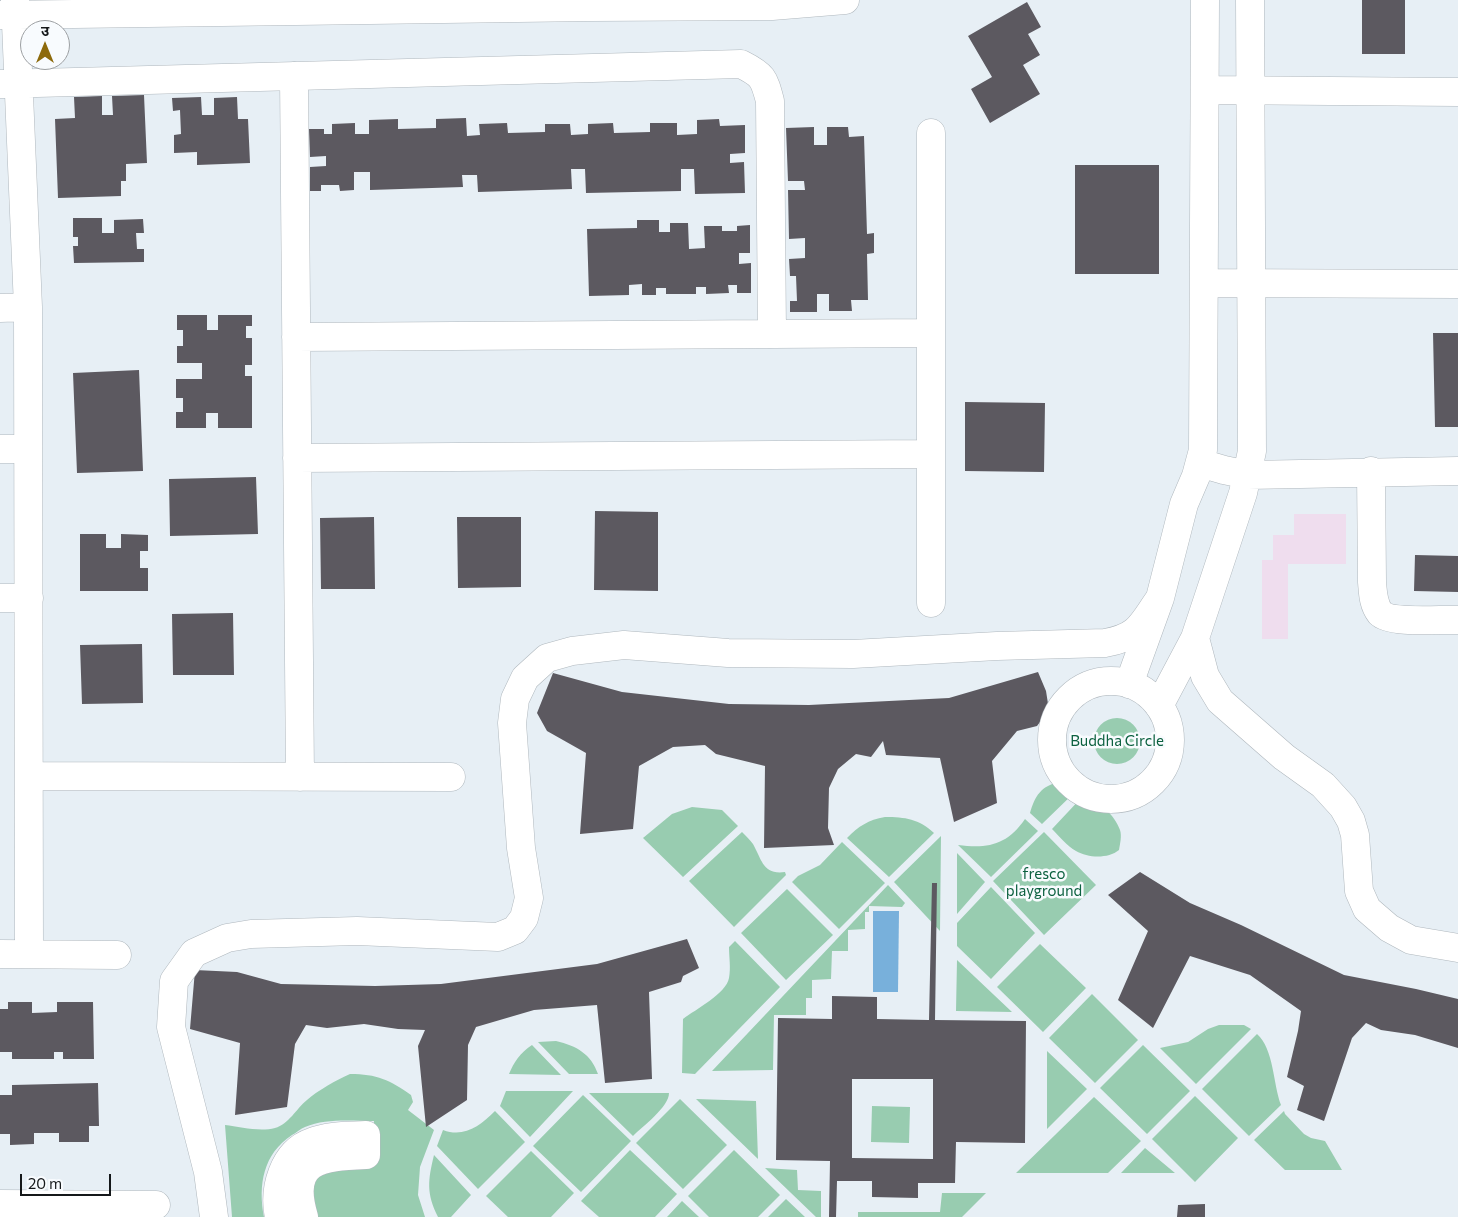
<!DOCTYPE html>
<meta charset="utf-8">
<style>
body{margin:0}
#map{position:relative;width:1458px;height:1217px;overflow:hidden;background:#e7eff5;font-family:Commissioner,"Noto Sans Devanagari",sans-serif}
canvas{display:block}
.north{position:absolute;left:20px;top:20px;width:50px;height:50px;box-sizing:border-box;background:#f8fbfe;border:1px solid #9da0a3;border-radius:50%;rotate:0deg;font-size:14px;font-weight:700;line-height:20px;text-align:center;color:#15181a}
.north::after{content:'';display:block;margin:auto;width:18px;height:22px;background:#8d6a0c;clip-path:polygon(50% 0,100% 100%,50% 72%,0 100%)}
.scale{position:absolute;left:20px;top:1174px;width:91px;height:22px;box-sizing:border-box;border:2px solid #15181a;border-top:0;padding-left:6px;font-size:15px;line-height:18px;white-space:nowrap;color:#15181a;-webkit-text-stroke:4px #f8fbfe;paint-order:stroke}
</style>
<div id="map">
<canvas width="1458" height="1217"></canvas>
<div class="north">उ</div>
<div class="scale">20 m</div>
</div>
<script>
const g = document.querySelector('canvas').getContext('2d');
g.lineJoin = 'round';
function fill(path, color) {
  g.fillStyle = color;
  g.fill(path, 'evenodd');
}
function trace(path, color, width, dash) {
  g.strokeStyle = color;
  g.lineWidth = width;
  g.lineCap = dash ? 'butt' : 'round';
  g.setLineDash(dash || []);
  g.stroke(path);
}
function label(font, color, halo, rows, align = 'center') {
  g.font = font + ' Commissioner,sans-serif';
  g.lineWidth = 5;
  g.setLineDash([]);
  g.textBaseline = 'middle';
  g.strokeStyle = halo;
  g.fillStyle = color;
  for (const [text, x, y, turn = 0] of rows) {
    g.save();
    g.translate(x, y);
    g.rotate((+turn || 0) * Math.PI / 180);
    g.textAlign = isNaN(turn) ? turn : align;
    if (halo) g.strokeText(text, 0, 0);
    g.fillText(text, 0, 0);
    g.restore();
  }
}
const education = new Path2D(`
 M1294,514H1346V564H1288V639H1262V560H1273V535H1294Z`);
const green = new Path2D(`
 M1094 741a23 23 0 1 1 46 0a23 23 0 1 1-46 0Z
 M1059,782H1065L1076,791L1042,824L1030,813C1035,796 1041,786 1059,782Z
 M1083,796C1098,800 1115,815 1120,830C1122,836 1120,844 1119,850C1108,859 1088,858 1076,851C1067,846 1059,836 1052,829Z
 M692,807L722,810L738,826L683,877L643,838L672,814Z
 M885,817C905,817 919,819 934,833L889,877L847,838C859,826 868,820 885,817Z
 M1025,819L1038,831L991,877L958,845C988,849 1007,845 1025,819Z
 M742,832C746,836 750,840 753,844C762,860 763,875 785,872L786,875L734,927L689,881Z
 M1044,832L1096,885L1044,935L993,881Z
 M941,836L940,931L894,882Z
 M842,842L885,883L839,929L792,882L798,876L820,865Z
 M957,853L985,882L957,914Z
 M888,885L905,903L902,907L869,906V912H865V929L848,930V951H832L831,979L812,980V998H806V1015H774L773,1070L712,1071Z
 M991,887L1035,933L991,979L957,946V923Z
 M787,889L833,935L786,980L741,933Z
 M735,941L780,987L695,1074L682,1073L683,1019C696,1009 726,994 729,978C731,968 729,957 729,947Z
 M1040,944L1086,988L1043,1032L997,987Z
 M957,960L1012,1012L956,1011Z
 M1092,994L1138,1040L1095,1083L1049,1038Z
 M1219,1025H1244L1251,1029L1196,1084L1160,1048L1188,1042L1208,1029Z
 M1257,1034C1274,1049 1273,1084 1281,1105L1249,1136L1202,1089Z
 M556,1041C577,1046 591,1054 598,1074H569L538,1042Z
 M532,1045L561,1075L509,1074C514,1062 520,1053 532,1045Z
 M1143,1045L1190,1091L1147,1134L1100,1088Z
 M1047,1051L1087,1089L1047,1129Z
 M350,1074C377,1074 390,1080 411,1095L413,1102L408,1110L434,1130L420,1167L418,1195L425,1217H318L316,1216L310,1201L316,1175L329,1168L373,1165L374,1121C352,1121 326,1118 305,1127C300,1129 296,1133 292,1135C263,1154 258,1185 264,1217H232L225,1125C240,1127 260,1132 275,1128C289,1124 296,1109 307,1100C317,1091 338,1079 350,1074Z
 M506,1091H573L530,1137L500,1106Z
 M589,1093H669C669,1107 643,1126 633,1136Z
 M583,1095L631,1141L581,1192L533,1146Z
 M1195,1096L1238,1138L1195,1182L1152,1139Z
 M1094,1097L1141,1141L1108,1173H1016Z
 M680,1099L727,1145L683,1189L636,1143Z
 M696,1099L756,1101L758,1159Z
 M872,1106L910,1107L909,1143L871,1142Z
 M495,1111L525,1142L478,1189L437,1146L443,1130C464,1138 480,1126 495,1111Z
 M1284,1111L1285,1114L1304,1134L1311,1138L1325,1141L1342,1170H1285L1254,1140Z
 M1145,1148L1175,1173H1121Z
 M630,1150L677,1194L655,1217H599L581,1201Z
 M734,1150L780,1195L758,1217H709L688,1196Z
 M531,1151L574,1193L551,1217H508L486,1196Z
 M434,1155L471,1195L451,1217H438C426,1193 428,1180 434,1155Z
 M765,1168L797,1170L798,1190L821,1191V1217H816Z
 M942,1193H986L962,1217H858V1212H940Z
 M786,1199L805,1217H768Z
 M682,1201L699,1217H667Z`);
const water = new Path2D(`
 M873,911H899L898,992H873Z`);
const building = new Path2D(`
 M1362,0H1405V54H1362Z
 M1027,2L1041,27L1028,34L1040,55L1023,65L1040,94L990,123L971,89L992,77L968,36Z
 M144,95L147,163L126,164V181H121V196L58,198L55,119L75,118L74,97L102,96V115H113L112,96Z
 M201,97L202,115H214V98L237,97L238,119H248L250,163L197,165V152L174,153V135L181,134L180,110L173,111L172,98Z
 M466,118L467,136L480,135L479,124L507,123L508,133L545,132V124H570L571,135L588,134V124L613,123L614,133L650,132V123H677V135L697,134V120L719,119L720,126L745,125V153L730,154V163L744,162L745,193L695,194L694,169H681V191L586,193L585,169H571L572,189L478,192L477,175H462L463,187L370,190V172H354V190L340,191L339,185H321V191H310V167L326,166V156L310,157L309,129H324V134H332V124L355,123V134H369V120L398,119V129L436,128V119Z
 M814,127V145H827V127H848L849,137L864,136L867,234L874,233V253L867,254L868,300H851L852,311H829V294H817V312H790V301H797L796,276H790L789,259L805,258V238L789,239L788,190H805L804,181H788L786,128Z
 M1075,165H1159V274H1075Z
 M73,218H102V233H114V220L143,219L144,233H136L137,249H144V262L74,263L73,246H78V237H73Z
 M637,220H659V232H670V223H688L689,249L705,248L704,226H722V231H737V226L750,225V253H739V264L751,263V293H737V285H728L729,293L706,294V287H696V294H666V288H656V295H642V284L629,285V295L589,296L587,229L637,228Z
 M177,315H207V330H218V315H252V326H246V338H252V365H245V376H252V428H218V413H206V428H176V412H183V398H176V379H202V363H177V346H183V330H177Z
 M1433,333H1458V427H1435Z
 M139,370L143,471L77,473L73,373Z
 M965,402L1045,403L1044,472L965,471Z
 M256,477L258,534L170,536L169,479Z
 M595,511L658,512V591L594,590Z
 M374,517L375,589H321L320,518Z
 M457,517H521V587L458,588Z
 M80,534H106V548H121V534L148,535V551H140V568H148V591H80Z
 M1415,555L1458,556V592L1414,591Z
 M233,613L234,675H173L172,614Z
 M142,644L143,703L82,704L80,645Z
 M1038,672L1046,691L1049,710L1037,726L1017,731L992,761L997,803L954,822L940,758L886,755L883,741L871,757L856,754L838,769L829,788L828,828L834,845L764,848L765,766L716,754L705,745L673,747L639,766L633,829L580,834L586,753L547,731L537,713L553,673L622,692L729,704L809,705L949,698Z
 M1140,872L1190,903L1241,925L1344,975L1416,989L1458,999V1048L1415,1035L1381,1030L1366,1023L1352,1038L1324,1121L1297,1110L1304,1086L1287,1077L1298,1031L1301,1011L1250,975L1190,956L1153,1028L1118,1000L1148,931L1108,895Z
 M932,883H937L935,1020L1026,1021L1025,1143L956,1142L955,1183H918V1198L872,1197V1181H837L836,1217H829L830,1161L776,1160L778,1018L832,1019V996L877,997V1019L929,1020ZM852,1079H933V1159L852,1158Z
 M687,939L699,968L683,976L681,982L649,992L652,1079L605,1083L597,1005L534,1010L476,1027L468,1045L467,1100L426,1127L418,1046L425,1030L398,1029L364,1024L327,1028L306,1025L295,1044L287,1107L235,1115L240,1043L190,1029L195,970L237,972L281,984L375,986L441,984L597,964Z
 M8,1002H32V1013L57,1012V1002H93L94,1059H63V1052H54V1059H12V1052H0V1009H8Z
 M98,1083L99,1126H89V1142H59V1133H34V1144L10,1145V1134H0V1095H12V1085Z
 M1205,1204V1217H1177L1178,1205Z`);
const minor = new Path2D(`
 M15,0L28,307L29,954
 M0,15L592,7L772,6L845,0
 M294,76L300,777
 M0,84L741,64C763,75 764,78 770,101L772,334
 M1205,90L1458,92
 M931,133V603
 M1204,283L1458,284
 M0,308L28,307
 M296,337L931,333
 M0,449H28
 M297,458L931,454
 M1200,463L1224,470L1248,475L1458,471
 M1371,471L1372,582C1373,593 1373,604 1380,613C1391,624 1442,619 1458,620
 M0,598H29
 M1195,638L1205,676L1220,701L1284,757L1323,785L1343,807L1351,821L1355,835L1359,891L1367,909L1389,928L1411,940L1458,948
 M1052 740a59 59 0 1 1 118 0a59 59 0 1 1-118 0Z
 M1129,684L1160,598L1184,504L1196,476L1203,450L1205,0
 M1159,706L1195,638L1243,493L1252,451L1250,0
 M29,776L451,777
 M0,954L117,955
 M0,1204L156,1205
 M214,1217L208,1172L171,1027L174,981L194,953L227,938L251,934L357,931L498,937L515,930L524,918L529,898L521,848L512,723L515,699L525,678L547,658L572,651L624,645L728,653L853,654L997,646L1105,643C1139,637 1141,625 1160,598
 M279,1217C273,1189 283,1152 312,1142C329,1135 348,1136 366,1135V1155C321,1157 287,1159 304,1217`);
const parkNames = [
 ["Buddha Circle",1117,741],
 ["fresco",1044,874],
 ["playground",1044,891]
];
fill(education, '#efddee');
fill(green, '#98ccb0');
fill(water, '#78b0db');
fill(building, '#5c5960');
trace(minor, '#afb7bd', 29);
trace(minor, '#fff', 28);
label('15px', '#0c6140', '#f8fbfe', parkNames);
</script>
